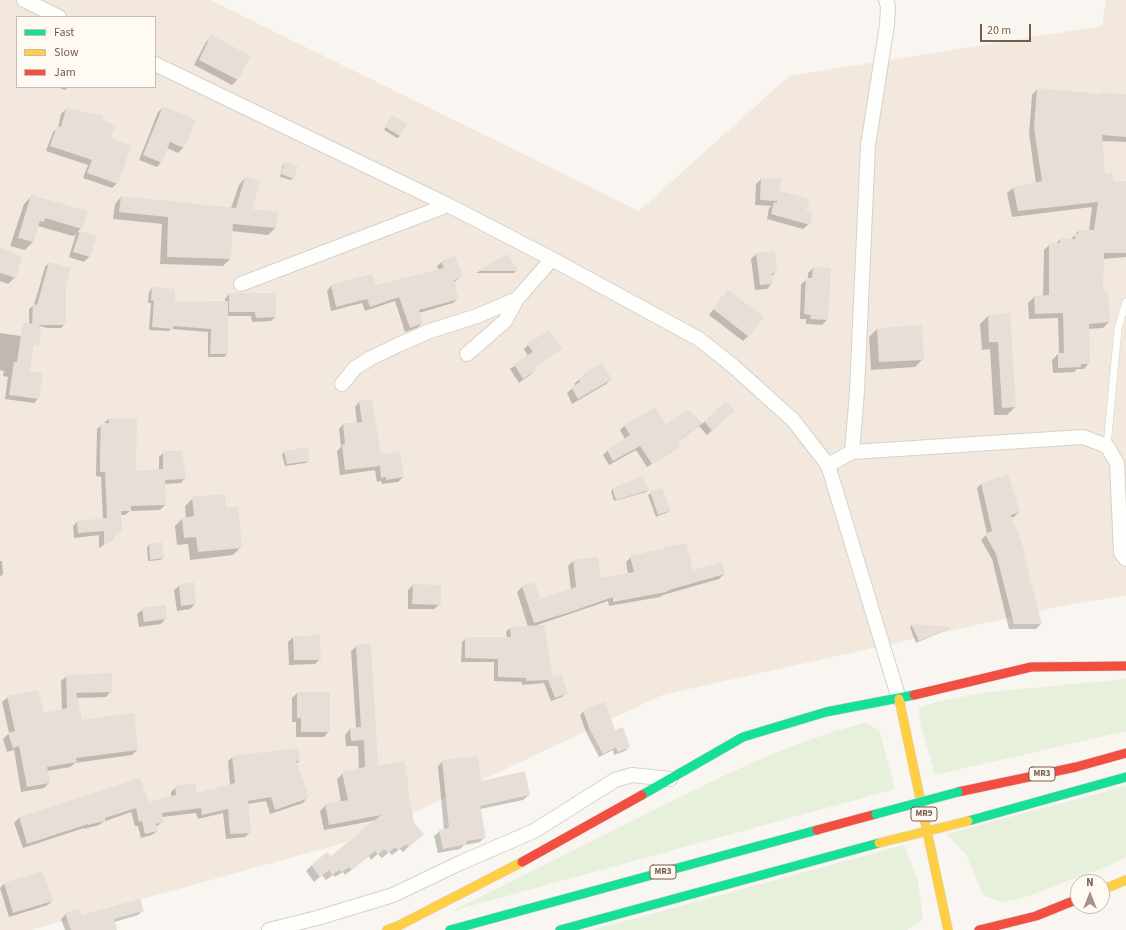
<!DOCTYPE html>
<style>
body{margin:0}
#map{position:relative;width:1126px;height:930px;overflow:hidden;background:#f9f5f0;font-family:"Source Sans 3",sans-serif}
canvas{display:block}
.legend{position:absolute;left:16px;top:16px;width:140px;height:72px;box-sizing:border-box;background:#fffaf3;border:1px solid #cabbb1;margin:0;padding:5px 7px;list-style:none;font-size:12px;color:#7a5c4d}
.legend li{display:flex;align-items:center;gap:8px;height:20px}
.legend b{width:20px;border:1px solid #cabbb1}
.north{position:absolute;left:1070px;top:874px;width:40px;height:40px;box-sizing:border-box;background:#fffaf3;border:1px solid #cabbb1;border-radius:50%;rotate:0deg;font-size:11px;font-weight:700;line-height:16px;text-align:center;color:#7a5c4d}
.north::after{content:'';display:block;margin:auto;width:14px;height:18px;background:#a69286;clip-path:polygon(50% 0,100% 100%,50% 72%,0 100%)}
.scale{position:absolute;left:980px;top:24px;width:51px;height:18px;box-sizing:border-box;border:2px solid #7a5c4d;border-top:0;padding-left:5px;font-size:12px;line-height:14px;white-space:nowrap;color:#7a5c4d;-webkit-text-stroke:3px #fffaf3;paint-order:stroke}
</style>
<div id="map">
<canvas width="1126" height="930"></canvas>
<ul class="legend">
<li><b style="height:5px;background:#16e098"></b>Fast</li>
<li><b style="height:5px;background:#ffcf43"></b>Slow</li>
<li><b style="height:5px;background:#f24e42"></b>Jam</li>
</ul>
<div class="north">N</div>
<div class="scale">20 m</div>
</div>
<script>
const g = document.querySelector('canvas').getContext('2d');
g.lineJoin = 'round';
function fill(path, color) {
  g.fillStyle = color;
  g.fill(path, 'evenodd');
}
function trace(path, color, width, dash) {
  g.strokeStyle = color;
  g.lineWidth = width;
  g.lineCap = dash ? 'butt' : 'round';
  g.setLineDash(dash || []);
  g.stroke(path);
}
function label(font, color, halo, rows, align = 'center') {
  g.font = font + ' "Source Sans 3",sans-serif';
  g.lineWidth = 4;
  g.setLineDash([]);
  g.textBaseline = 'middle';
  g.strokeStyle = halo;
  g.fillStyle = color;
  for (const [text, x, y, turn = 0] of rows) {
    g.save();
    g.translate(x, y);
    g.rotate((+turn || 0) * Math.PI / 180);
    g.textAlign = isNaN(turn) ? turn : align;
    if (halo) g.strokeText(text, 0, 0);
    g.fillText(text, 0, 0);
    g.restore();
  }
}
const residential = new Path2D(`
 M0,0H210L639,211L789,76L1102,26L1106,0H1126V596L1071,604L662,695L358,839L31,930H0ZM17,17H155V87H17Z`);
const green = new Path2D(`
 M1126,679V731L935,775L920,723L919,708L939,701L990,692Z
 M865,723L879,730L895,789L452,911C518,878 584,845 650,812C720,777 789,742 865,723Z
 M1126,786V857L1108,866L1020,899L1004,902L984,896L966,855L946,834Z
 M904,845L918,880L923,920L907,930H592Z`);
const shadow = new Path2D(`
 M211,37L249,57L237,80L232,85L194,65L206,42Z
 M57,87H68L65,90Z
 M1037,89L1099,95L1101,93L1126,95V142L1101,141L1104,175L1113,182H1126V257L1103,259L1102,292L1109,322L1103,328L1088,329L1089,363L1084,369H1077L1074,372L1053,373L1052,360L1059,353L1058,318L1029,319L1028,303L1034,297L1043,296L1044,250L1050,244H1056L1060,239L1071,240L1073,237L1078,231H1089L1092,207L1012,217L1007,193L1013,188L1036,183L1029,134L1032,95Z
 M163,107L195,121L183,148L178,153L167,148L161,162L157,167L139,160L158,112Z
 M66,109L101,120L109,138L117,183L112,188L83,178L88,165L46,151L53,132L58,127L61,114Z
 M390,118L400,136L397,138L384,130Z
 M285,163L293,178L291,180L280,177L283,165Z
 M245,178L251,210L275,228L268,235L231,231L230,259L223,266L160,264L162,224L113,219L115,204L121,197L231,208L239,185Z
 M761,179L805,211L809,224L803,229L767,219L769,208L772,206L755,205L756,184Z
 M32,196L81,228L78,232L95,237L89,257L84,262L69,257L76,234L73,236L38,226L33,242L25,250L10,246L24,204Z
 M0,248L15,277L8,284L0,281Z
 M756,254L776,272L771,277L772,283L767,289L755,290L751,259Z
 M507,256L516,271L514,273H476Z
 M442,262L461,277L453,283L458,298L453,303L419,313L422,323L417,328L405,332L395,301L365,311L362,303L331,311L327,291L331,286H375L439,271L437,266Z
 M49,263L64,289L65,324L61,328H47L29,323V309L34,305L45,267Z
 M813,268L827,320L822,325L806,324V319H800L801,284L808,279V273Z
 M152,288L174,302L207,303L225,302V299L229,294L275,317L271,321L252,322L251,316H227V354L224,357H208V332L171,329L169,331L149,330L151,303H148L149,292Z
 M723,296L748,336L743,341L709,315Z
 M1009,314L1015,407L1007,415H994L990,349L982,350L980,324L988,316Z
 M877,329L923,359L915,367L871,370L869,337Z
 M0,333L34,338L29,372L42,374L38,399L34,403L5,399L8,377L3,376L4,371L0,370Z
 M528,345L561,348L533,368L535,370L530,375L519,383L510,369L528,356L524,349Z
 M585,374L611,379L606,384L572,404L567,393L575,386L574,384Z
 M359,402L380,456L403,477L398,482L382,484L381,481L377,482L375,470L340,475L337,451L341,447L339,429L343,424L357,423L355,407Z
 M726,402L728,416L707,435L699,426L677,443L679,446L674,450L647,467L636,450L609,465L603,455L607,451L625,439L620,430L624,426L655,408L666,426L687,410L702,424Z
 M109,419L135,472L159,470V457L164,452L185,478L181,483L164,484L165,505L160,510L130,511L125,515H120L114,538L99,548V535L74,538L73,526L77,522L103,519L101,477L96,476L97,429Z
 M285,452L309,460L306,463L285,466L282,454Z
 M982,483L1019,512L1014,517L1011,518L1023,556L1041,624L1036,629H1009L992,559L981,540L987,534L977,488Z
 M613,488L648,489L646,492L614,501L611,491Z
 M651,493L670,510L668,512L656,517L648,495Z
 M193,498L225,508L241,547L233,555L190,560L188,544L177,545L175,526L183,518H186L185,506Z
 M149,545L163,558L160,560L148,561L147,547Z
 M631,557L692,572L724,574L719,579L663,595L660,597L609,606L608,601L537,625L552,678L566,693L562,697L551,701L544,683L522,685V682L494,681V662H461L462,642L466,638H507L506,632L510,628L528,627L517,592L522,587L534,584L539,600L571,589L568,566L573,561L600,579L628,574L626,562Z
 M0,561H2L3,574L0,577Z
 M180,585L195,604L190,609L177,611L174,590Z
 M413,585L440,604L434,609H408V590Z
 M143,609L166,618L161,624L139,627L137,614Z
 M912,625L951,628L916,643L910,627Z
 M293,637L320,659L315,664L289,665L288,642Z
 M357,646L377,767L408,785L406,786L416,840L403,852L400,849L392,855L389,852L382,858L378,854L371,860L369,856L345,875L343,872L335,877L333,875L326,880L322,875L314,882L306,871L311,866L327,853L331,857L377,820L324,830L320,811L326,805L341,802L337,779L343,773L359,770L358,746H346L345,735L350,729L356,728L351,651Z
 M67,676L111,691L106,697L76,698L82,721L137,750L132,755L75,763L70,767L47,771L49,783L44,788L21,792L14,750L7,752L3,739L9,733L2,702L8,697L43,715L62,710L61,681Z
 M297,693H329V731L324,737H296V722H292V698Z
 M584,711L614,731L629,747L625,751L614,755L613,750L599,757L586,732L580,715Z
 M233,757L299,761L296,764L307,798L303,803L270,814L266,801L247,804L250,832L245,837L226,839L223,813L198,819L196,813L162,817L163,821L156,827L157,831L152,835L141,838L138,826H135L131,812L103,822L99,825L84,829V828L23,848L14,823L19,818L140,779L148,803L171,797V792L176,787L196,794L230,785L228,761Z
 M443,761L481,782L529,795L523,800L480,809L485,837L480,842L464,845L460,849L438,853L434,836L440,831L444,830L438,766Z
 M4,884L52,901L48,905L9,917L0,888Z
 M143,910L138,915L114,922L116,930H65L61,919L66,914L81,917Z`);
const building = new Path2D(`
 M211,35L251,56L238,80L199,60Z
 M1037,88L1100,94V92L1126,95V137L1102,135L1105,174L1112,172L1114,181H1126V253H1104L1103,291H1108L1110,322L1089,324L1090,364H1081V367L1058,368V353H1064L1063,313L1035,314L1034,296L1049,295V243H1060V238L1075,239V234H1078V230H1094L1098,202L1018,211L1013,187L1042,181L1034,128Z
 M163,106L196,120L184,148L170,142L162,163L143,155Z
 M66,108L103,116L102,119L116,127L110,137L131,146L118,184L87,173L92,160L50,146L57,126L61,127Z
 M392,115L408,124L400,136L385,127Z
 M285,162L298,166L294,179L281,174Z
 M245,177L260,181L252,209L278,212L276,228L233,224L231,259L167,257L168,217L119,212L121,196L236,208Z
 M761,178L781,179L780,191L810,199L806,210L813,212L810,225L771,214L774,202L777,203V201L760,200Z
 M31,195L88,211L82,229L45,218L44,222L40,221L33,242L18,238Z
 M80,231L97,236L90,257L73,252Z
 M0,247L22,257L16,278L0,273Z
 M775,251L777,273H772L773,284L760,285L756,253Z
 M507,254L518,271H477Z
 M455,256L463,277L454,280L459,299L419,310L423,323L410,328L399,297L370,307L367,299L336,307L331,285L372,274L376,285L444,268L441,261Z
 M49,262L71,268L65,289H66V325H37L41,326L39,346L34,345L30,371L43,373L39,399L9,395L14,362H17L23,322L32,324L33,304L37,305Z
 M813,267L831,268L828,320L810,319L811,315L804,314L806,278H812Z
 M152,287L175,289V301L208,302V301H228V354H210L211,329L173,326V329L152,327L154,301L151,300Z
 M728,290L764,317L749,337L713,309Z
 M229,293H276V317L256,318L255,312H229Z
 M1010,313L1016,407L1002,408L998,342H989L988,315Z
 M922,325L924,360L879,362L877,328Z
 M549,330L562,349L534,367L536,370L523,379L514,364L533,352L527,344Z
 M602,363L612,379L578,399L571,387L580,382L578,379L585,375L584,373Z
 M372,399L381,455L400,452L404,477L386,480V477L381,478L380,466L345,470L342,445L345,444L343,424L362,422L359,401Z
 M726,401L735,411L712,431L704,421Z
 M655,407L666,425L687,409L703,423L678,442L680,446L652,464L640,446L613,461L607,450L630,435L624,425Z
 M109,418L137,419L136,471L163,469V451H182L186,479L165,480L166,505L131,506V511H121L122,529L120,533L104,545V531L78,533L77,521L107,518L105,472H100V450L101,423H109Z
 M308,447L310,461L287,464L284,451Z
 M1008,474L1020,512L1011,515L1026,554L1024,555L1042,624H1014L996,554L985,534L992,531L981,483Z
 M643,476L649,490L616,500L612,488Z
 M662,488L671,510L658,515L650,492Z
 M225,494L226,507L238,506L242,548L198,552L196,537L184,538L182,518L194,516L192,497Z
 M162,542L164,558L150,560L149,544Z
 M686,543L693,570L722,562L725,574L669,590L666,592L613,602V597L567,613L534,623L522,586L535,582L540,599L576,587L573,560L598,557L601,578L634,572L630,556Z
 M194,582L196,604L181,606L179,584Z
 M413,584L441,585V605L412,604Z
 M166,605L167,619L144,622L142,608Z
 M911,624L953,627L919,641Z
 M544,625L553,677L561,674L568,693L555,698L548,680L526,681V678L498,677V659L465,658V637H511L510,627Z
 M320,635L321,660H294L293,636Z
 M371,644L378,766L404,761L409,785H407L414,823L424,834L409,847L406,844L398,850L395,847L388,853L384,849L378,855L375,851L352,870L349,867L342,872L339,870L332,875L329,870L320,877L311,865L327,852L331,856L381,815L329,825L325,804L348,800L342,772L365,767L364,740L351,741L350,728L361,727L356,645Z
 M112,673V692L76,693L82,720L134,713L138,750L76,758L77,762L47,767L50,783L27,787L19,746L13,748L8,733L15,731L7,696L38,690L44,713L67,708L66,675Z
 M297,692H330V732H301V718H297Z
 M605,702L615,730L623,727L630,747L618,752L616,747L603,754L589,728L583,710Z
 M298,748L300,761H296L309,798L275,810L271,797L248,801L251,833L230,834L228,809L202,815L201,808L162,813L164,822L156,824L158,831L145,834L142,821L139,822L136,808L105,818V821L88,825V824L27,844L19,817L140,778L149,802L176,795L175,786L195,783L197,793L235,783L232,756Z
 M478,756L481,781L525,771L530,795L480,806L486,838L466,841L467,844L443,849L439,830L449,828L442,760Z
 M42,871L53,901L13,913L4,883Z
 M140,899L144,911L114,919L117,930H71L65,913L79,908L82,915Z`);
const lane = new Path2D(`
 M1107,446L1118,329L1126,302`);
const street = new Path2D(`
 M24,0L59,17
 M155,64L448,205L552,259L699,339L733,366L793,420L828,465L899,699
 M241,284L448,205
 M467,354L505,321L517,299
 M342,384L355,368L371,358L398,345L430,331L477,316L517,299L552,259
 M852,452L857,392L868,145L887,25L888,6L886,0
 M828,465L852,452L1083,437L1107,446L1117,463L1121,553L1126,559
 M269,930L317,918L393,895L460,863L534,831L615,780L632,775L670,779`);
const fast = new Path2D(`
 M642,795L743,737L826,712L914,695
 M968,821L1126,777
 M450,930L817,830
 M560,930L879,843`);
const slow = new Path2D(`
 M899,699L948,930
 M1102,890L1126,880
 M387,930L398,926L522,862`);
const jam = new Path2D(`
 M914,695L1031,667L1126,666
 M958,792L1076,767L1126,753
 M817,830L876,814
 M522,862L642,795
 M979,930L1036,916L1078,899`);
const fastBridge = new Path2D(`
 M876,814L958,792`);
const slowBridge = new Path2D(`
 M879,843L968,821`);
const shields = [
 [1042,774,26],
 [924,814,26],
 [663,872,26]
];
const shieldNames = [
 ["MR3",1042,774],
 ["MR9",924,814],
 ["MR3",663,872]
];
fill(residential, '#f2e8de');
fill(green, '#e7f0db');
fill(shadow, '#0003');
fill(building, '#e6ded7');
trace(lane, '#d7d1cb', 8);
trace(street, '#d7d1cb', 16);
trace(fast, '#dad1cc', 10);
trace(slow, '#dad1cc', 10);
trace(jam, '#dad1cc', 10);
trace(lane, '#fefefd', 7);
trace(street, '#fefefd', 14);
trace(fast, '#16e098', 9);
trace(slow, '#ffcf43', 9);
trace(jam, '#f24e42', 9);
trace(fastBridge, '#dad1cc', 10, []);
trace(slowBridge, '#dad1cc', 10, []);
trace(fastBridge, '#16e098', 9);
trace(slowBridge, '#ffcf43', 9);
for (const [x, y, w] of shields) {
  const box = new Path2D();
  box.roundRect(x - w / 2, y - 7, w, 14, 3);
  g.fillStyle = '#fffaf3';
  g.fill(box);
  trace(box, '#7a5c4d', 1);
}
label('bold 9px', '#7a5c4d', null, shieldNames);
</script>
